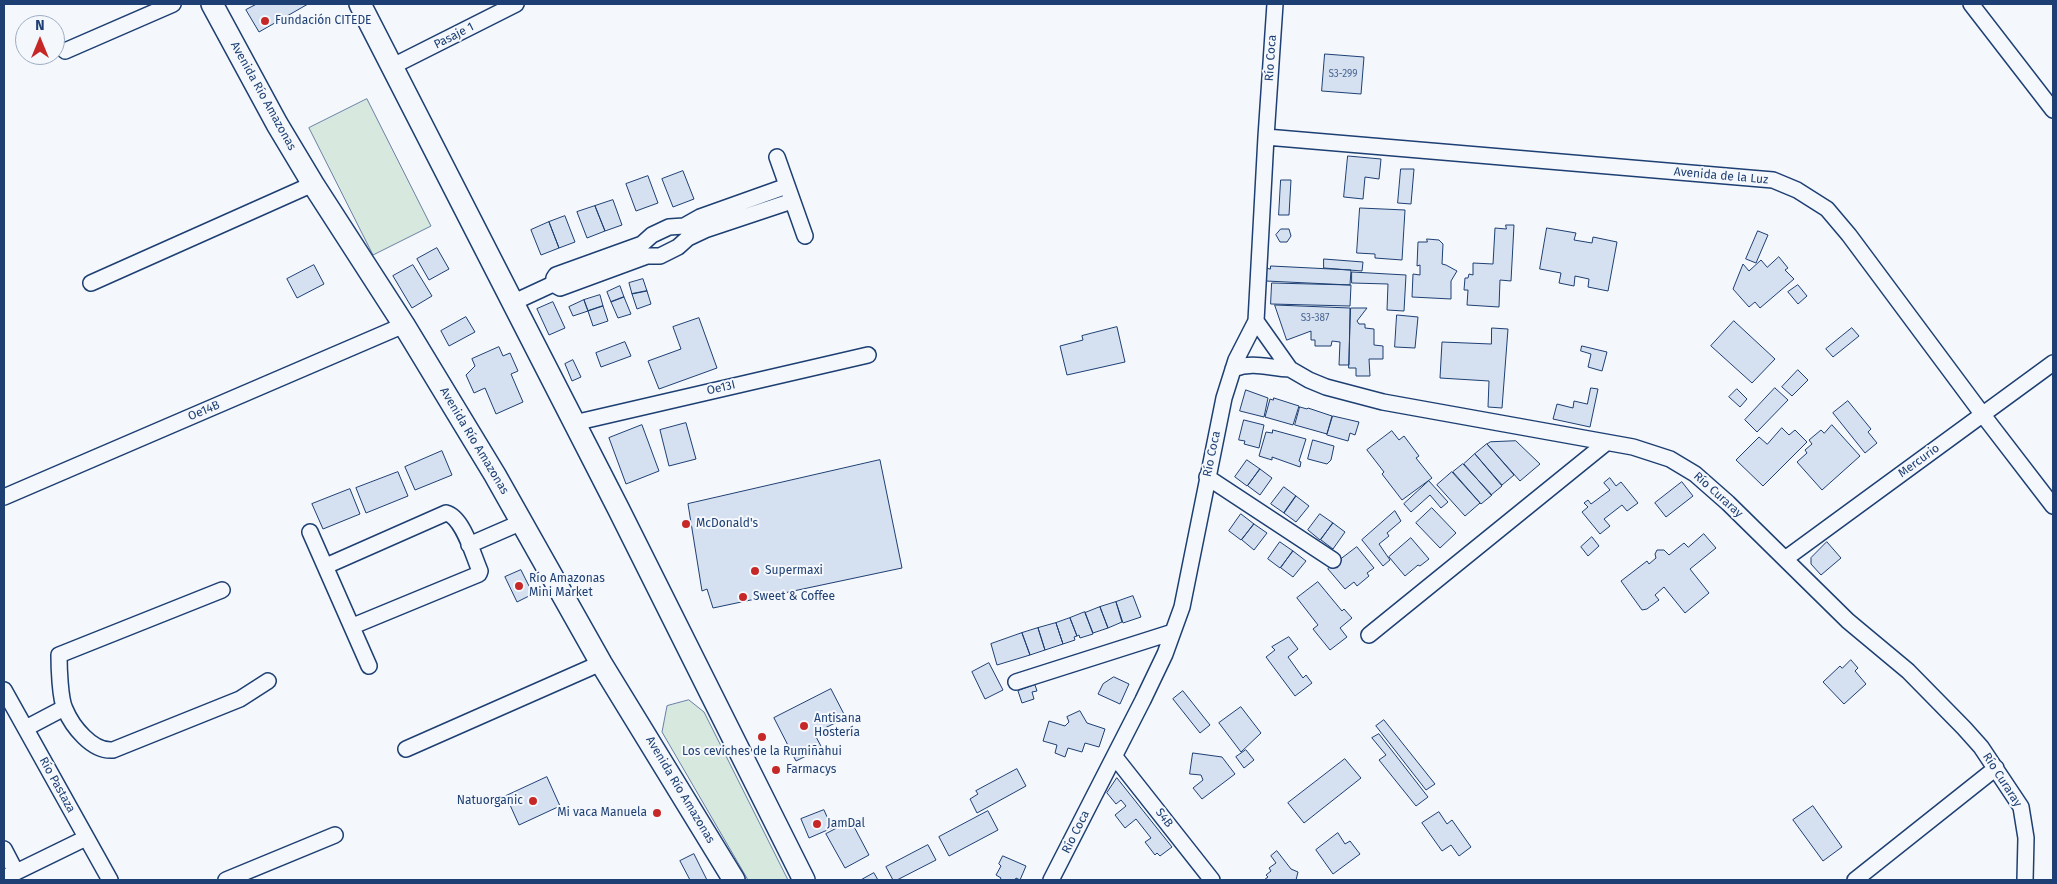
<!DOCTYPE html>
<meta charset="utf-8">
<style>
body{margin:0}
#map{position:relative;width:2057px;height:884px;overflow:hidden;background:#f4f7fb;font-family:"Fira Sans",sans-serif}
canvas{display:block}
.frame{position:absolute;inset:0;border:5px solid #1d3f73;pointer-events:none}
.north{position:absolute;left:15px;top:15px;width:50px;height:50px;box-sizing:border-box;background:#f4f7fb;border:1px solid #9eadc5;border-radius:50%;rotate:0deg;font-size:14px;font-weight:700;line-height:20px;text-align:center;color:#1d3f73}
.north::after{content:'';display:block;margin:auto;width:18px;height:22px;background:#c62828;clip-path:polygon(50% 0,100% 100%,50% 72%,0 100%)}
</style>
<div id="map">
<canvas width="2057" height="884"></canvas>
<div class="frame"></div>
<div class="north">N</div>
</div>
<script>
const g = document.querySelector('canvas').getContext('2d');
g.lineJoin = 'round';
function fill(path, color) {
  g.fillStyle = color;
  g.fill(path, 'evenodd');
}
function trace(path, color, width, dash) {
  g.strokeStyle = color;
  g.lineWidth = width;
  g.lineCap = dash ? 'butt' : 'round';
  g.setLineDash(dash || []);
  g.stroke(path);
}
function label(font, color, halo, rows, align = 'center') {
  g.font = font + ' "Fira Sans",sans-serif';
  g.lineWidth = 4;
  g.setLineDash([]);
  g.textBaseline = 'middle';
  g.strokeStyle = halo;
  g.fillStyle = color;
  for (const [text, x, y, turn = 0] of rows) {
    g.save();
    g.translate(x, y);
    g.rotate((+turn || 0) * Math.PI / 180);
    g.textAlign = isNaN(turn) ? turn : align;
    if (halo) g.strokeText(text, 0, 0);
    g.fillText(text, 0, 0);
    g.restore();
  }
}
const green = new Path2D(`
 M367,99L431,226L373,255L309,128Z
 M689,700L704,712L788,880H748L662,732L667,706Z`);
const building = new Path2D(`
 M257,4H308L259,32L246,10Z
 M1325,54L1364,57L1361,94L1322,91Z
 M1348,156L1381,159L1379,179L1365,177L1363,199L1344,197Z
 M1401,169H1414L1411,204L1398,203Z
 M683,171L694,199L673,207L662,179Z
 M648,176L658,203L636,211L626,184Z
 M1281,180H1291L1289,215H1279Z
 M613,200L622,225L605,231L595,206Z
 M595,206L605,231L587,238L577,212Z
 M1360,208L1405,210L1402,260L1375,258V254L1357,253Z
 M565,216L575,242L559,248L549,222Z
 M549,222L559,248L541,255L531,230Z
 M1506,225H1514L1511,281L1500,280L1499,307L1467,305L1468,290H1464L1465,278H1468L1469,274L1473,275V263L1493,264L1495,228L1506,229Z
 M1547,228L1576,233L1574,240L1592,243L1593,237L1617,242L1608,291L1588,287L1589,279L1575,276L1574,286L1559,283L1561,273L1540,269Z
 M1281,229H1289L1291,236L1287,242H1280L1276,235Z
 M1758,231L1768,235L1756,263L1746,259Z
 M1427,239L1439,240L1443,244L1442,264L1446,265L1457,271L1451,281V299L1412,297L1413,274L1420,275V265L1417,266L1418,242H1427Z
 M437,248L449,269L429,280L417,259Z
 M1779,257L1788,268L1785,270L1794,279L1760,308L1755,302L1749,307L1733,289L1743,264L1749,271L1761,260L1767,267Z
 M1324,259L1363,262L1362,271L1324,268Z
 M314,265L324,284L297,298L287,279Z
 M413,265L432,296L412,308L393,276Z
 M1271,266L1351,270L1350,285L1266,281V268L1270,269Z
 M1352,272L1406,275L1404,311L1387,310L1388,284L1352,283Z
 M643,279L647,291L632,294L629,283Z
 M1272,283L1351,285L1350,306L1271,304Z
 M1798,285L1807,296L1798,304L1788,292Z
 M620,286L624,297L611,302L607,292Z
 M647,291L651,304L637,309L632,294Z
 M600,295L603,306L588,311L584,300Z
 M624,297L631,314L618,318L611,302Z
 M584,300L588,311L573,316L569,307Z
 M553,302L565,328L549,335L537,309Z
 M1275,305L1350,308L1349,365H1339L1340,342L1332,341L1331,346H1315V340H1311V331L1287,340Z
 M603,306L608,321L593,326L588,311Z
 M1351,308H1367L1357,321L1359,324H1365V328L1374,329V345L1383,346V359H1369L1370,376H1356V368H1349Z
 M1397,315L1418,317L1415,348L1395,347Z
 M466,317L475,332L449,346L441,331Z
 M699,318L717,368L659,389L648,361L681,349L673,327Z
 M1734,321L1775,359L1752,383L1711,346Z
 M1117,327L1125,362L1067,375L1060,346L1083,340L1082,336Z
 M1492,328L1508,329L1502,408L1488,407L1489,381L1440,378L1442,342L1491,344Z
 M1852,328L1859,336L1833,357L1826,349Z
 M625,342L631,356L601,367L596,353Z
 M1582,346L1607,352L1602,371L1588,367L1591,354L1581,351Z
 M499,347L503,356L510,353L518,371L511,374L523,402L496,414L485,388L474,393L466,375L475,366L472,359Z
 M573,360L581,377L572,381L565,364Z
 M1798,370L1808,380L1792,396L1782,387Z
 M1591,388L1598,389L1590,427L1553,419L1557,404L1573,408L1574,401L1587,404Z
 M1775,388L1788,400L1757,432L1745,420Z
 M1737,389L1747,399L1740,407L1729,397Z
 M1246,390L1268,398L1264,417L1240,411Z
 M1274,398L1299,406L1293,425L1265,417L1270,399L1273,400Z
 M1848,401L1871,429L1868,432L1877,443L1865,453L1833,413Z
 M1300,407L1307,409L1308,408L1332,416L1327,434L1295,425Z
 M1333,416L1359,422L1355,435L1350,433L1348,441L1327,435Z
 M1244,420L1264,425L1259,448L1244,444L1245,441L1239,440Z
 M686,423L696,459L669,466L660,430Z
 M642,425L659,471L626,484L609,438Z
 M1832,425L1860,456L1822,490L1797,462L1807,453L1805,450L1812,444L1809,440L1821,430L1824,433Z
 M1782,428L1789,435L1795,430L1807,442L1763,486L1736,460L1759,437L1767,444Z
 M1273,430L1306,439L1299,461L1301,462L1300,467L1272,457V460L1259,456L1266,432L1272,433Z
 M1392,431L1399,440L1404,436L1419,456L1416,458L1432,478L1402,500L1382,474L1384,472L1367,450Z
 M1313,440L1334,446L1331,460L1327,464L1308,459Z
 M1516,441L1540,464L1520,481L1487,444L1490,442Z
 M1487,444L1514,475L1502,485L1475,454Z
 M442,451L452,475L415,490L405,467Z
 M1475,454L1502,486L1491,495L1464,464Z
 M880,460L902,568L713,608L707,589L702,591L688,504Z
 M1247,460L1260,469L1247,486L1235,477Z
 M1463,464L1492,495L1481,504L1453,472Z
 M1260,469L1272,478L1260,495L1248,486Z
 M398,472L408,496L366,513L356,488Z
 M1452,472L1480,503L1465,516L1437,485Z
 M1610,478L1616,486L1621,482L1638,503L1627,511L1622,505L1604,519L1610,526L1600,534L1582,512L1588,507L1584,503L1588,500L1591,504L1610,490L1604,483Z
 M1429,481L1448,502L1441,508L1430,495L1411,512L1404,504Z
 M1682,482L1693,496L1666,517L1655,503Z
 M1284,487L1296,496L1284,513L1271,504Z
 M350,489L360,514L323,529L312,504Z
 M1296,496L1309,506L1296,522L1284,513Z
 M1432,508L1456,533L1440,548L1416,523Z
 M1395,511L1401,521L1387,533L1389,536L1379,544L1390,560L1383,566L1362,540Z
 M1241,514L1254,524L1241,540L1229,531Z
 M1320,514L1333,523L1320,540L1308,530Z
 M1333,523L1345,532L1333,549L1321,540Z
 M1254,524L1267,533L1254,550L1242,540Z
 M1704,534L1716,548L1690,569L1709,593L1685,613L1664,587L1655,595L1659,600L1647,609L1642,610L1621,581L1647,561L1649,564L1656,558L1655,554L1657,550H1664L1669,555L1684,543L1688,547Z
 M1592,537L1599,546L1588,556L1581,547Z
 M1411,538L1429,559L1420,566L1418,565L1405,576L1389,557Z
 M1280,542L1293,551L1280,568L1268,559Z
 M1827,542L1841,558L1821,575L1811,564V558Z
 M1357,547L1374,568L1367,573L1369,576L1357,586L1354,582L1345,589L1328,569Z
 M1293,551L1306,561L1293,577L1281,568Z
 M521,570L533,594L517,602L505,577Z
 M1318,582L1342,611L1344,609L1352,618L1340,628L1347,637L1330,650L1313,629L1318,625L1297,598Z
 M1133,596L1141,617L1123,623L1116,602Z
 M1116,602L1122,622L1108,628L1100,607Z
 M1100,607L1108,628L1093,633L1085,613Z
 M1085,612L1093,634L1080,638L1079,635L1077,636L1070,618Z
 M1070,618L1077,636L1074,637L1075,640L1063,644L1056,623Z
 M1056,623L1063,644L1045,650L1038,628Z
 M1038,628L1045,650L1030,655L1022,633Z
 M1022,633L1030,655L997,665L991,644Z
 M1289,637L1298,649L1288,657L1303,678L1306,675L1312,683L1295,696L1266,657L1275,650L1272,647Z
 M1851,660L1858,668L1855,671L1866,684L1844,704L1823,682L1840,666L1842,668Z
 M989,663L1003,690L985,699L972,672Z
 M1114,677L1129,684L1120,704L1098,694L1103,684Z
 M1035,685L1037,691L1032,692L1034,699L1022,703L1018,691Z
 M831,689L846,718L814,733L822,748L796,761L774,718Z
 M1183,691L1210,725L1200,733L1173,699Z
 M1241,707L1261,733L1241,752L1219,723Z
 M1080,711L1087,723L1105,729L1099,747L1085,743L1082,752L1068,748L1065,757L1055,753L1057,745L1043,741L1049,721L1065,726L1069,722L1067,717Z
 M1384,720L1435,784L1426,790L1376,726Z
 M1379,734L1428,797L1416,806L1379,760L1386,755L1372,738Z
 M1246,750L1254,760L1244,768L1236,757Z
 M1193,753L1222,757L1235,774L1202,799L1193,788L1203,780L1201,775L1190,774Z
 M1345,759L1361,778L1304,823L1288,803Z
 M1017,769L1026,786L977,813L970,799L978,794L976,791Z
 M547,777L560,806L519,825L506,796Z
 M1117,778L1172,847L1160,856L1157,853L1155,855L1145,842L1151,838L1136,819L1125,828L1115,815L1126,806L1121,800L1116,804L1107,793Z
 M1813,806L1842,847L1823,861L1793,820Z
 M824,810L832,828L809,838L801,819Z
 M988,811L998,830L949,856L939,837Z
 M1439,812L1447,824L1452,820L1471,847L1459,856L1451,845L1442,851L1422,823Z
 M851,821L869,855L845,868L826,834Z
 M1338,833L1345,844L1350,841L1360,854L1333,874L1316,850Z
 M928,845L936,860L897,880H893L886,867Z
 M1277,851L1291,869L1298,872L1296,880H1264L1268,877L1266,875L1271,871L1269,868L1276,863L1271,856Z
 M694,854L707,880H690L680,861Z
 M1003,856L1026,866L1020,880L1016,878L1015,880H1000L1001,878L996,875L1001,866L999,864Z
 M874,873L878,880H861Z`);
const street = new Path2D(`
 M1971,4L2053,110
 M65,51L173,4
 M391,67L516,4
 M1266,137L1773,180L1797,190L1827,209L1849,235L1983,415L2053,506
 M777,157L805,236
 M91,283L313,184
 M553,284L554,278L556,275L642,244L652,235L669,227L684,226L700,217L787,186
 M553,284L560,288L647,256H660L678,247L688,238L705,230L792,201
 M512,303L553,284
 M1256,321L1290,369L1309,380L1326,387L1383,402L1633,447L1670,459L1695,474L1728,503L1848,621L1908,671L1964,728L1981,747L2021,807L2026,838L2025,880
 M1233,369C1254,361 1268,368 1290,369
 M574,423L868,355
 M1207,477L1333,560
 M4,497L404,325
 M310,532L369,666
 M469,545L522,522
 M1785,559L2053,363
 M326,566L446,513C463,517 473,555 480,571L479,574L353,626
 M222,590L59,655C59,667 60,699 65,709C72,726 92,752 113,750L240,699L268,681
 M1369,635L1606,443
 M1016,682L1173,632
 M4,690L110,880
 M26,728L64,708
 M406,749L601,663
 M1115,757L1212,880
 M4,849L16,872
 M4,878L86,838
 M226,880L335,835
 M1051,880L1143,700L1165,654L1182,607L1224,398L1236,360L1256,321L1266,137L1275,4
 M1855,880L1996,768`);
const secondary = new Path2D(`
 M212,4L277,124L313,184L404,325L495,475L601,663L734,880
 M360,4L618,508L804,880`);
const markers = [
 [265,21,5,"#c62828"],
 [686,524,5,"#c62828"],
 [755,571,5,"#c62828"],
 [519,586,5,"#c62828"],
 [743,597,5,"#c62828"],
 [804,726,5,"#c62828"],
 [762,737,5,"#c62828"],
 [776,770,5,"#c62828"],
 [533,801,5,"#c62828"],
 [657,813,5,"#c62828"],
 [817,824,5,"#c62828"]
];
const numberNames = [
 ["S3-299",1343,74],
 ["S3-387",1315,318]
];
const poiNames = [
 ["Fundación CITEDE",275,21],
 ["McDonald's",696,524],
 ["Supermaxi",765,571],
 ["Río Amazonas",529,579],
 ["Mini Market",529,593],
 ["Sweet & Coffee",753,597],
 ["Antisana",814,719],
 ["Hostería",814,733],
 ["Los ceviches de la Rumiñahui",762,752,"center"],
 ["Farmacys",786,770],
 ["Natuorganic",523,801,"right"],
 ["Mi vaca Manuela",647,813,"right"],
 ["JamDal",827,824]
];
const streetNames = [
 ["Pasaje 1",454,36,-27],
 ["Río Coca",1271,58,-86],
 ["Avenida Río Amazonas",263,96,61],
 ["Avenida de la Luz",1721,176,5],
 ["Oe13I",721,388,-13],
 ["Oe14B",204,411,-23],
 ["Avenida Río Amazonas",474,441,59],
 ["Río Coca",1212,454,-78],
 ["Mercurio",1919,461,-36],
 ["Río Curaray",1718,495,42],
 ["Río Curaray",2002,780,57],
 ["Río Pastaza",57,785,61],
 ["Avenida Río Amazonas",680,790,59],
 ["S4B",1164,818,53],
 ["Río Coca",1076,832,-63]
];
fill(green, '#d7e8df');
trace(green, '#687fa3', 1);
fill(building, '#d5e0f0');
trace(building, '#1d3f73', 1);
trace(street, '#1d3f73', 18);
trace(secondary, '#1d3f73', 24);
trace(street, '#f4f7fb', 15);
trace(secondary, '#f4f7fb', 21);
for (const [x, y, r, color] of markers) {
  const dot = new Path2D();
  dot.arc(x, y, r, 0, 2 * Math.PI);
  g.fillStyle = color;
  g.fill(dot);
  trace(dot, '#f4f7fb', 2);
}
label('10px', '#4b6792', null, numberNames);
label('12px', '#1d3f73', '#f4f7fb', poiNames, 'left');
label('12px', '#1d3f73', '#f4f7fb', streetNames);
</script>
